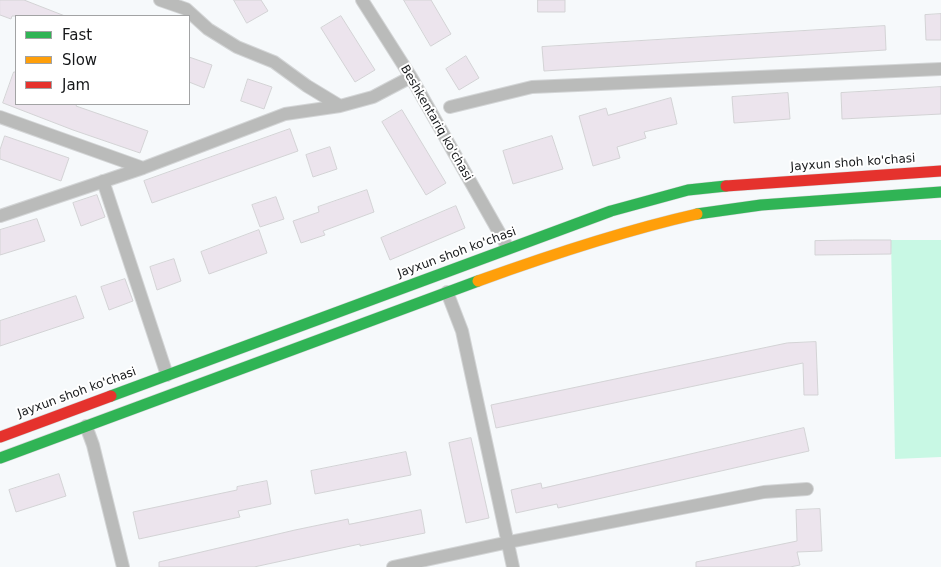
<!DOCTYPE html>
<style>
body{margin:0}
#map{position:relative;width:941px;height:567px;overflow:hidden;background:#f6f9fb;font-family:"DejaVu Sans",sans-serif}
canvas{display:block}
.legend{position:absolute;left:15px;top:15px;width:175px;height:90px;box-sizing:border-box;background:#fff;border:1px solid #a2a3a4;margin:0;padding:6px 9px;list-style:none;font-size:15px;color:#17191b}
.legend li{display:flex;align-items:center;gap:10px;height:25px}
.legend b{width:25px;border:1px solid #a2a3a4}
</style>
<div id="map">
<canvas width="941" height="567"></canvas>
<ul class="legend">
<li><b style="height:6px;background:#30b455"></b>Fast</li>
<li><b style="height:6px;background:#ff9f0a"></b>Slow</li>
<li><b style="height:6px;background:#e5322d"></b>Jam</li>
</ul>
</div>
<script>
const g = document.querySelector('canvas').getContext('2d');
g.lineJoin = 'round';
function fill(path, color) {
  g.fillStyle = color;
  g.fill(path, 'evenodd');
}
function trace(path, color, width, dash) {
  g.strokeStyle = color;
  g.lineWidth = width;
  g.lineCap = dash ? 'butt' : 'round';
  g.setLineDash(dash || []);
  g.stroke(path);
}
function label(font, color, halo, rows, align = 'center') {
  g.font = font + ' "DejaVu Sans",sans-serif';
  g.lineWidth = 4;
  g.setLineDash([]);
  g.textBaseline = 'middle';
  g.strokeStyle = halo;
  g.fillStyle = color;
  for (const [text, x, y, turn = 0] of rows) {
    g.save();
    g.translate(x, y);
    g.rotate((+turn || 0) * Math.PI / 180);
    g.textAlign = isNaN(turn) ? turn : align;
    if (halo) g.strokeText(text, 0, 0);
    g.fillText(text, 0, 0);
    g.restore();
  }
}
const green = new Path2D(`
 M891,240H941V457L895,459Z`);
const building = new Path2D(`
 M0,0H24L65,16H12L11,19L0,15Z
 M234,0H261L268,11L247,23Z
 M404,0H431L451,34L431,46Z
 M538,0H565V12H538Z
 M941,14V40H926L925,15Z
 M341,16L375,70L355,82L321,28Z
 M885,26L886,50L544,71L542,47Z
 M466,56L479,78L459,90L446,69Z
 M189,57L212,65L204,88L189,82Z
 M14,72H16V104H77L76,106L148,131L140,153L73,130L3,103Z
 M248,79L272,87L264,109L241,101Z
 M941,87V114L842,119L841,93Z
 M788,93L790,119L734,123L732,97Z
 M671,98L677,124L644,132L646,138L617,147L620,158L593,166L579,116L606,108L608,115Z
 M402,110L446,183L426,195L382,122Z
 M290,129L298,151L152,203L144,181Z
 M5,136L69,158L61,181L0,159V150Z
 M552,136L563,169L513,184L503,151Z
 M330,147L337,169L313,177L306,155Z
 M367,190L374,212L323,231L325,235L301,243L293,221L319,212L318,207Z
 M97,195L105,217L81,226L73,203Z
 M276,197L284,219L260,227L252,205Z
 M456,206L465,228L390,260L381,238Z
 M37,219L45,241L0,255V230Z
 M259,230L267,253L209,274L201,252Z
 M853,240H891V254L815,255V241Z
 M174,259L181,281L157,290L150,267Z
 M125,279L133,301L109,310L101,287Z
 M76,296L84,318L0,346V321Z
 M816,342L818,395H804L803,363L496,428L491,405L787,343Z
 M804,428L809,451L558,508L557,504L516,513L511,490L541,483L542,488Z
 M471,438L489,518L466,523L449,443Z
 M406,452L411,475L315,494L311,471Z
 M59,474L66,496L16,512L9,490Z
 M267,481L271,504L238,511L240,517L139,539L133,512L237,490V487Z
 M820,509L822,551L797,552L800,565L790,567H696V562L797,541L796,510Z
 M421,510L425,533L360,546V544L254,567H159V562L295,530L348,519L349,524Z`);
const street = new Path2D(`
 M160,0L186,9L208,29L237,47L274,62L307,86L340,106
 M362,0L411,77L508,248
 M450,107L532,87L941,69
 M0,117L143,168
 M103,181L167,375
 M0,216L143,168L285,114L340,106L373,97L411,77
 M447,292L462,331L513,567
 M86,426L93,445L123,567
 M393,567L509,542L764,492L807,489`);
const fast = new Path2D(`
 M697,214L761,205L941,192
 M111,396L611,211L688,190L726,186
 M0,458L478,281`);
const slow = new Path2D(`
 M478,281C550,255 622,231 697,214`);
const jam = new Path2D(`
 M726,186L941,171
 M0,437L111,396`);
const streetNames = [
 ["Beshkentariq ko'chasi",436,123,60],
 ["Jayxun shoh ko'chasi",853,163,-4],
 ["Jayxun shoh ko'chasi",457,253,-20],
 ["Jayxun shoh ko'chasi",77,393,-20]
];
fill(green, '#c8f8e4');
fill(building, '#ece4ed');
trace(building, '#d3d3d5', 1);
trace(street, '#d3d5d6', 14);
trace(fast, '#d3d5d6', 12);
trace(slow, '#d3d5d6', 12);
trace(jam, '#d3d5d6', 12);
trace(street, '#babbba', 12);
trace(fast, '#30b455', 11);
trace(slow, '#ff9f0a', 11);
trace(jam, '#e5322d', 11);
label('12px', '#17191b', '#fff', streetNames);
</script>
